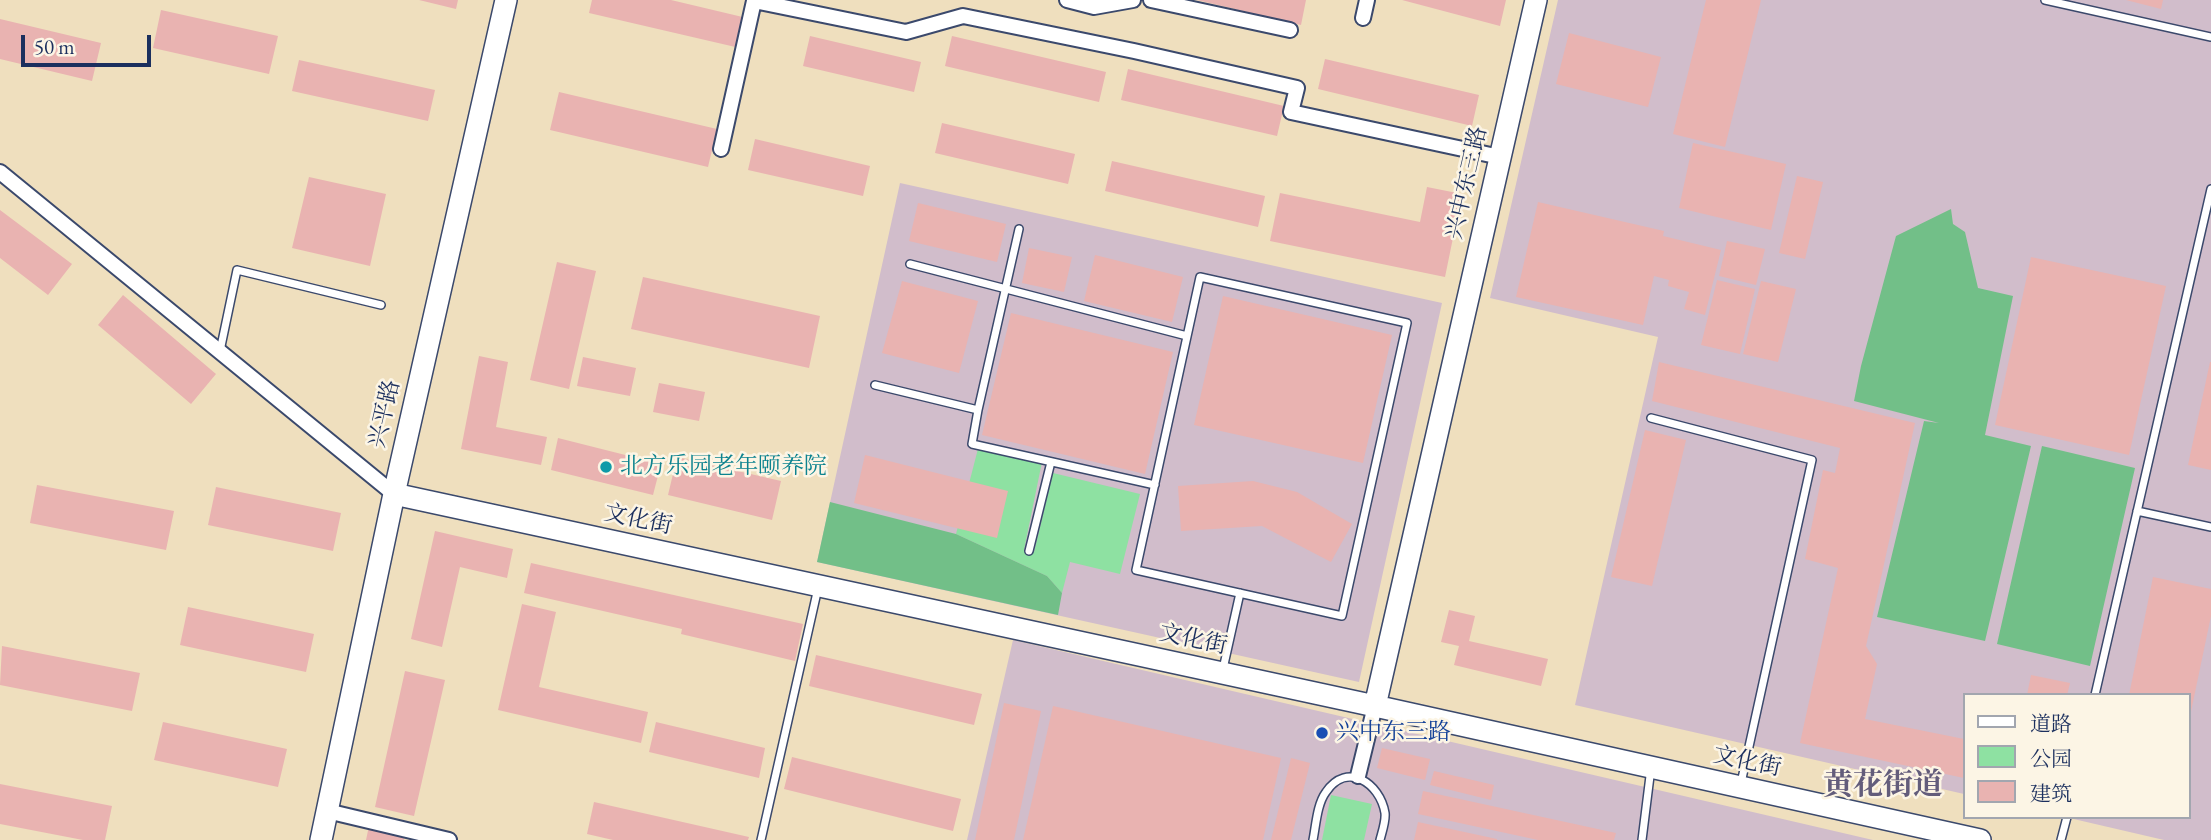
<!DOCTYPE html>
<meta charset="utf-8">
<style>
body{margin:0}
#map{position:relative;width:2211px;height:840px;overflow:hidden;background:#efdfbe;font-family:"EB Garamond","Noto Serif SC",serif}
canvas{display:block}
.legend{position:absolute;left:1963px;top:693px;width:228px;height:126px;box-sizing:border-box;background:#fcf5e5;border:2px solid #a2a6af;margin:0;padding:9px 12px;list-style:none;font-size:21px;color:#1b2f5e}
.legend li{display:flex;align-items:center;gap:14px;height:35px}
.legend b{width:35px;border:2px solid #a2a6af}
.scale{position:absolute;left:21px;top:35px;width:130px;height:32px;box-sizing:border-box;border:4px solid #1b2f5e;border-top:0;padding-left:9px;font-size:21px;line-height:24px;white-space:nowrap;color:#1b2f5e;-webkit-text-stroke:5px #fcf5e5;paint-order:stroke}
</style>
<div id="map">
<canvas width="2211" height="840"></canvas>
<ul class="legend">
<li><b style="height:9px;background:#fff"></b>道路</li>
<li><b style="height:19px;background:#8ee1a2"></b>公园</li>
<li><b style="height:19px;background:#e9b3b1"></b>建筑</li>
</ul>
<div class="scale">50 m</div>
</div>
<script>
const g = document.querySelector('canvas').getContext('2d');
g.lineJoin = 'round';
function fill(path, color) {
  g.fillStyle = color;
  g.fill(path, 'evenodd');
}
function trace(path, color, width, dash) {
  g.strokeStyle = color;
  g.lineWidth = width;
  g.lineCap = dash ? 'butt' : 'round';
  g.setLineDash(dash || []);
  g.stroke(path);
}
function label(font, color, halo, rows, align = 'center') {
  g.font = font + ' "EB Garamond","Noto Serif SC",serif';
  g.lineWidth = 5;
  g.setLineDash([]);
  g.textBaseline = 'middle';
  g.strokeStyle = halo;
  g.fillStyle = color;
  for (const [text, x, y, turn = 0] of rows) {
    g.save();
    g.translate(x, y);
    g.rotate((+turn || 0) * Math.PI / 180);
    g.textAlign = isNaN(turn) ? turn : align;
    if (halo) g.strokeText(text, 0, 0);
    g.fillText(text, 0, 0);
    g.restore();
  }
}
const industrial = new Path2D(`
 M1558,0H2211V840H2164L2065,817H2188V695H1964V794L1575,705L1658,337L1490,298Z
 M900,183L1442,303L1359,682L817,562Z
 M1013,640L1873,840H967Z`);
const green = new Path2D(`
 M980,441L1043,457L1024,550L1034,552L1053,473L1140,494L1120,574L1070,562L1062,593L1047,576L956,534Z
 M1331,795L1372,804L1364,840H1322Z`);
const forest = new Path2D(`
 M1951,209L1953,224L1965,232L1978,288L2013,296L1985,435L2031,446L1985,641L1877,617L1924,421L1939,423L1854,401L1861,366L1896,236Z
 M2042,446L2135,468L2090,666L1997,644Z
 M830,502L956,534L1047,576L1062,593L1058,615L817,562Z`);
const building = new Path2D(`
 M419,0H458L456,9Z
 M592,0H671L751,19L744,49L589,13Z
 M1197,0H1306L1301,25Z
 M1402,0H1506L1500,26Z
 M1706,0H1761L1725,147L1673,134Z
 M2126,0H2163L2161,9Z
 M161,10L278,36L269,74L153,48Z
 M0,19L101,43L92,81L0,59Z
 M1569,33L1661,57L1648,107L1556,84Z
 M810,36L921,62L914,92L803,66Z
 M952,36L1106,72L1099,102L945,66Z
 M1325,59L1479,95L1472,126L1318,89Z
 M299,60L435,90L428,121L292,91Z
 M1128,69L1284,106L1277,136L1121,100Z
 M559,92L717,129L708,167L550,130Z
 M942,123L1075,154L1068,184L935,153Z
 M755,139L870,166L863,196L748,170Z
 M1693,143L1786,164L1771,230L1679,208Z
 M1112,161L1265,196L1258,227L1105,191Z
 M1797,176L1823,182L1805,259L1779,253Z
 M309,177L386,194L370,266L292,248Z
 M1427,187L1462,194L1445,277L1270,241L1280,193L1420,222Z
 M1538,202L1664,231L1663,236L1721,250L1705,315L1684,309L1689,292L1668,286L1669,280L1654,276L1643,325L1516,297Z
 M918,203L1006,224L997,262L909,241Z
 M0,210L72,264L48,295L0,258Z
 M1727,241L1765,249L1756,285L1719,276Z
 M1029,248L1072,257L1064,292L1022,283Z
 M1095,255L1183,277L1172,322L1084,301Z
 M2031,257L2166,286L2129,455L1995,425Z
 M557,262L596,271L569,389L530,380Z
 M643,277L820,316L809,368L631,329Z
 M1717,280L1755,289L1740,354L1701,345Z
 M902,281L978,301L959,373L882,353Z
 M1761,281L1796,289L1778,362L1743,354Z
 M123,295L216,374L191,404L98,325Z
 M1223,296L1392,335L1363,463L1194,425Z
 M1011,313L1173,352L1145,474L982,435Z
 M479,356L508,362L496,427L547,437L541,465L461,449Z
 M583,357L636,368L630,396L577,386Z
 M1659,362L1915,423L1866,646L1877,664L1865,719L1964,739V778L1800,743L1838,568L1805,559L1823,470L1835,473L1840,448L1652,401Z
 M2210,362H2211V470L2188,465Z
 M659,383L705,392L699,421L653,412Z
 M1645,430L1686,440L1652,586L1611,577Z
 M558,438L661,464L653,495L551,470Z
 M865,455L1008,491L997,538L854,503Z
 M677,457L781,481L772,520L668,495Z
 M1253,481L1297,492L1352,524L1331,562L1262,526L1181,531L1178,486Z
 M37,485L174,511L166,550L30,523Z
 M216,487L341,513L333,551L208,525Z
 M435,531L513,549L507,578L460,567L442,647L411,639Z
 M531,563L803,624L795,661L681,634L682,629L524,593Z
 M2153,577L2211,589V616L2189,721L2188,695H2129Z
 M522,604L556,612L539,687L648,712L641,743L498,710Z
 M188,607L314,634L306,672L180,645Z
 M1449,610L1475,616L1469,641L1548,659L1541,686L1454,665L1459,646L1441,642Z
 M2,646L140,673L132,711L0,685Z
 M816,655L982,694L974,725L809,686Z
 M405,671L445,680L414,816L375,807Z
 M2031,675L2070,683L2067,695H2027Z
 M1004,703L1041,711L1014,840H975Z
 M1053,706L1281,758L1263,840H1023Z
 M163,722L287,749L278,787L154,760Z
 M656,722L765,748L759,778L649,752Z
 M1382,748L1430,759L1425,780L1377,768Z
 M792,757L961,799L953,831L784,789Z
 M1291,758L1310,763L1291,840H1271Z
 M1434,771L1494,785L1491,800L1430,785Z
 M0,784L112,806L105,840H83L0,824Z
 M1423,791L1616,833L1614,840H1538L1418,814Z
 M594,802L749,837L748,840H613L587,834Z
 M1418,822L1497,839V840H1414Z
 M369,826L405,834L404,840H366Z`);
const lane = new Path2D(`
 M2045,0L2211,37
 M910,264L1187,336
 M1200,277L1407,323L1342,616L1136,570Z
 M220,351L237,270L381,305
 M875,385L978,410L1019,229
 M978,410L972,444L1155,485
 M1651,418L1812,460L1741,783
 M2137,511L2211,527
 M1029,551L1051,462
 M1223,669L1240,593
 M2095,695L2211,189
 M761,840L818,588
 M1313,840C1316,825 1317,804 1326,792C1347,761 1380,783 1385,813C1386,821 1382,832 1380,840
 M1642,840L1651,768
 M2061,840L2067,817`);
const street = new Path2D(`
 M1067,0L1094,7L1133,0
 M1151,0L1290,30
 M1363,18L1367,0
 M721,149L754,1L906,32L963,16L1134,51L1297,88L1291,112L1500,157
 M0,172L394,494
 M1358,776L1375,706
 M327,811L449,840`);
const secondary = new Path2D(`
 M394,494L1375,706L1980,840
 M1375,706L1536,0
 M321,840L394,494L506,0`);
const markers = [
 [606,467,7,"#0f9aa8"],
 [1322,733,7,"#1a4fb4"]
];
const streetNames = [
 ["兴中东三路",1467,183,-77],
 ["兴平路",385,414,-77],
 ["文化街",638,520,12],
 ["文化街",1193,640,12],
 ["文化街",1747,762,12]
];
const cultureNames = [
 ["北方乐园老年颐养院",620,467]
];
const transitNames = [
 ["兴中东三路",1336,733]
];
const districtNames = [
 ["黄花街道",1883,786]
];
fill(industrial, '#d1bdcb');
fill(green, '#8ee1a2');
fill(forest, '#72bf88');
fill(building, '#e9b3b1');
trace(lane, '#3b496c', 10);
trace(street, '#3b496c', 18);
trace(secondary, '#3b496c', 24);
trace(lane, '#fff', 7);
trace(street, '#fff', 14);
trace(secondary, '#fff', 21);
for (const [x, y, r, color] of markers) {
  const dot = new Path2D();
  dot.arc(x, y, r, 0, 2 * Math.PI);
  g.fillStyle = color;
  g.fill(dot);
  trace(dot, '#fcf5e5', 2.5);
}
label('23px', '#1b2f5e', '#fcf5e5', streetNames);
label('23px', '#0d838f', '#fcf5e5', cultureNames, 'left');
label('23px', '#164399', '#fcf5e5', transitNames, 'left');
label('bold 30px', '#635d7b', '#fcf5e5', districtNames);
</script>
